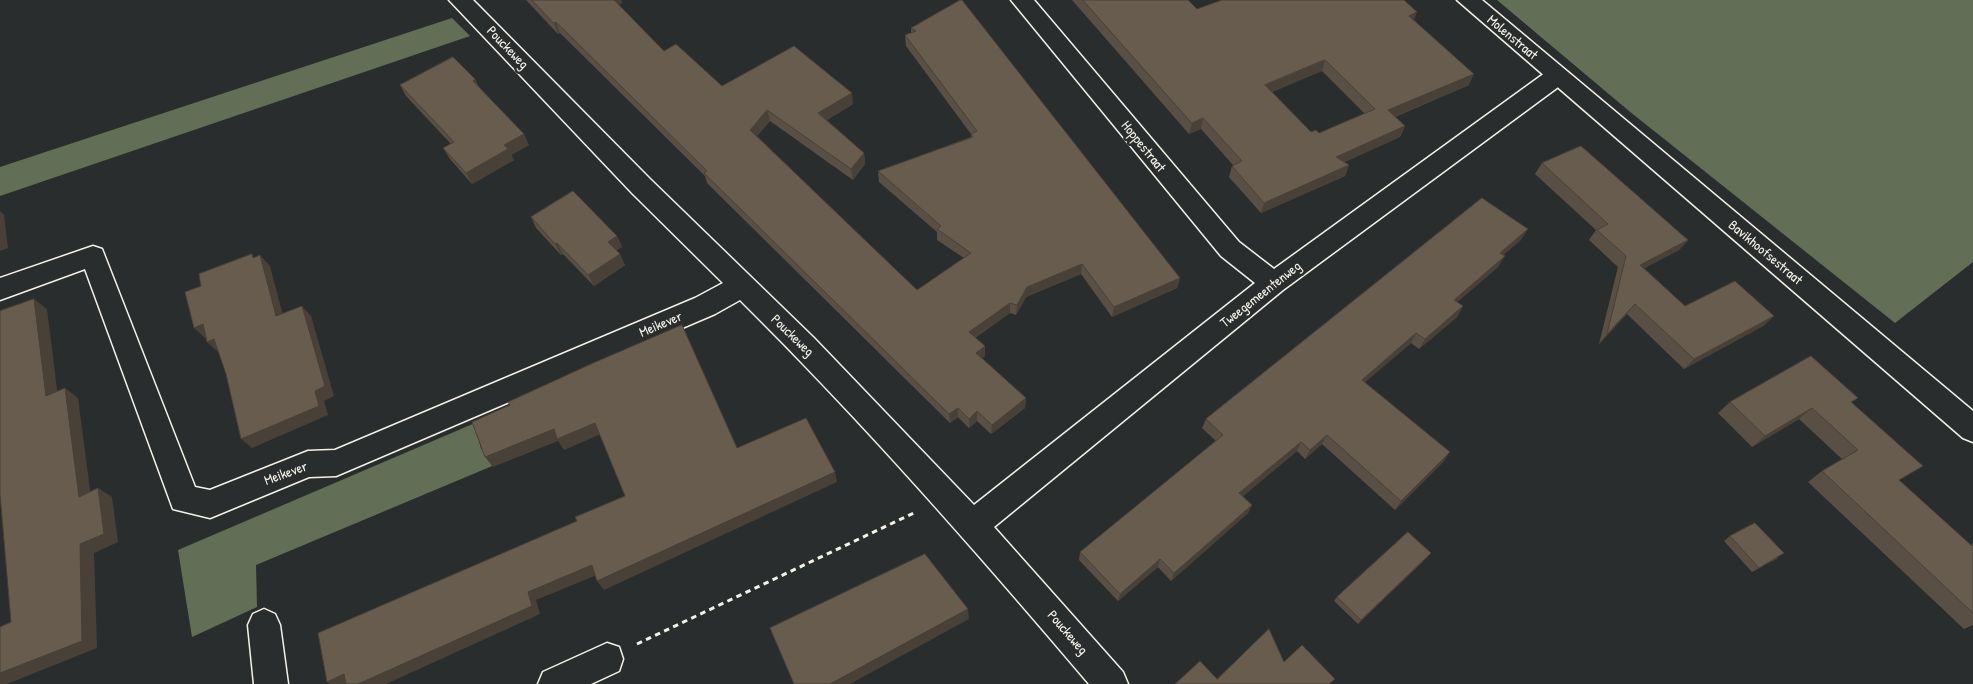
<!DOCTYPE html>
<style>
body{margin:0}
canvas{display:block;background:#2a2d2e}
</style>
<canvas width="1973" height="684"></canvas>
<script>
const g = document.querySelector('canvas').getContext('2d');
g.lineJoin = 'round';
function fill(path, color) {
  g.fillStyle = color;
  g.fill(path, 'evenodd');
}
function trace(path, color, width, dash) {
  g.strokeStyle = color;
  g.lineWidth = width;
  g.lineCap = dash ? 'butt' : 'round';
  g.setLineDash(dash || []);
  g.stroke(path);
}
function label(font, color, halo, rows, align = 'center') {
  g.font = font + ' "Patrick Hand",sans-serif';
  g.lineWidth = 5;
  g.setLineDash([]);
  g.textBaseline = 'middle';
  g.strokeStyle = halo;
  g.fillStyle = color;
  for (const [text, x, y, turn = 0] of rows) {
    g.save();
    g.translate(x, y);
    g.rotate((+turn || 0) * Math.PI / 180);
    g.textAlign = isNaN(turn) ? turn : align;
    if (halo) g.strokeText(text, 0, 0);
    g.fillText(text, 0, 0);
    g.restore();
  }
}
const green = new Path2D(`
 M1497,0H1973V262L1895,323L1629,111Z
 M452,18L470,36L0,196V167Z
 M475,423L481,449L528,451L256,565L257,607L192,637L178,550Z`);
const path = new Path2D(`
 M637,644L916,512`);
const minor = new Path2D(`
 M449,0H473L650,179L814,338L974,505L1255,283L1221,256L1011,0H1034L1239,242L1274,269L1549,70L1557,68L1565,70L1569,76L1565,82L1283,290L994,527L1123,672L1128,684H1089C977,552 863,422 740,300L715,314L336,476L309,477L210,518L173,509L85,269L0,300V278L93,246L102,249L195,487L210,490L308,451L335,450L695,298L723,283L632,193Z
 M264,609L275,614L280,625L288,684H254L248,625L253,614Z
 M607,643L619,647L623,659L619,671L591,684H538L543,672Z`);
const tertiary = new Path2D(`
 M1457,0H1482L1973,411V442L1963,438Z`);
const wall = new Path2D(`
 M526,0H621L622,3L618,5L664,51L722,86L853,104L827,120L864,153L865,164L853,180L770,121L757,136L917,290L964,258L937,240V232L879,182L878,171L971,137V134L906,46L905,35L911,33V28L960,0L1180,278L1177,288L1112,317L1081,274L1026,297L1016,315L1010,313L975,338L985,356L982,358L1026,398L1025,408L991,434L977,421L969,428L958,417L950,423L707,183L705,176L560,33L558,34Z
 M1072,0H1188L1197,9L1414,20L1469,85L1395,117L1405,126L1400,137L1344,162L1349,165L1345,176L1261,213L1229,177L1232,166L1233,165L1201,129L1189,134ZM1322,71L1365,114L1319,133L1311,132L1272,92Z
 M475,79L480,89L529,145L511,155L514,160L472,184L450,159L443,148L451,144L406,96L400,85Z
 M1542,163L1688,240L1679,250L1644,268L1685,306L1774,316L1763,326L1684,369L1627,314L1599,344L1618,267L1589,240L1596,230L1535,174Z
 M531,217L617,236L622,247L616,250L625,265L594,286L563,254L561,255L536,228Z
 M1521,240L1503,255L1498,267L1457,302L1463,306L1457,317L1419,349L1411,343L1365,382L1444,461L1395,510L1322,444L1305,459L1297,451L1243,496L1252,505L1248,513L1171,581L1158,567L1118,601L1079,560L1080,552L1216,441L1202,428L1206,419Z
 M1730,402H1852L1900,481L1971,545L1973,543V625L1964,629L1808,482L1822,471L1842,459L1799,419L1752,447L1718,413Z
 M1730,536L1778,558L1752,572L1724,541Z
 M1431,553L1358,624L1334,601L1337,597Z`);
const shadedWall = new Path2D(`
 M611,0H621L622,3L613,7Z
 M1417,12L1413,23L1409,16Z
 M556,22L560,33L558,34L554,23Z
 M1325,60L1322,71L1262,96L1265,85Z
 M1474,74L1469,85L1384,121L1388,110Z
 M475,79L481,91L473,81Z
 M852,93L853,104L820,124L818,113Z
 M767,110L770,121L753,141L750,130Z
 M1203,118L1201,129L1189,134L1192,123Z
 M1405,126L1400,137L1332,168L1336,157Z
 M524,134L529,145L511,155L514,160L472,184L466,173L504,145Z
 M864,153L865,164L853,180L851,169Z
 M1349,165L1345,176L1261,213L1264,203Z
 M0,211L4,215L8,248L0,251Z
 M1528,229L1521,240L1493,263L1500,253Z
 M617,236L622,247L613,253L608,242Z
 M1688,240L1679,250L1632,275L1640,265Z
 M557,243L563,254L561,255L555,244Z
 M620,254L625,265L594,286L588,275Z
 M260,255L270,266L286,327L276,316Z
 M1505,256L1498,267L1448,310L1454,300Z
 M1082,264L1081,274L1026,297L1016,315L1017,305L1027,287Z
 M1180,278L1177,288L1112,317L1114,307Z
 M34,299L47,309L59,406L46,396Z
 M1010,303V313L969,342V332Z
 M1635,304L1627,314L1599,344L1607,334Z
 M302,306L311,316L334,396L324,401L328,415L252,448L241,439L315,391Z
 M1463,306L1457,317L1419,349L1425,339Z
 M1774,316L1763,326L1684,369L1694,359Z
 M203,324L214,335L205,338L194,328Z
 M1416,333L1411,343L1357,389L1362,380Z
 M214,339L225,349L218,352L207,342Z
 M985,346V356L977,362L976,353Z
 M65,388L78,398L92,505L79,497Z
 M1026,398L1025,408L991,434L992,425Z
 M958,408V417L950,423L949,414Z
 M1812,408L1799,419L1752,447L1765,436Z
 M977,411V421L969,428V419Z
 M595,423L601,434L564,450L558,441L493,467L485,457L554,429Z
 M1327,435L1322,444L1305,459L1310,450Z
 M1301,442L1297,451L1236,502L1239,493Z
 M1450,452L1444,461L1395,510L1401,501Z
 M835,472L837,482L604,590L597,581Z
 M98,488L112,497L118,542L94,553L97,648L7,684H0V673L80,544Z
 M1252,505L1248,513L1171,581L1174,573Z
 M1431,553L1427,558L1358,624L1361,620Z
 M1160,559L1158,567L1118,601L1120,594Z
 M592,565L599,574L536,600L540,614L386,684H358L528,592Z
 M968,609L969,619L850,684H830Z
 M344,674L351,684H330L327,682Z`);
const building = new Path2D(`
 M532,0H614L664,51L676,44L722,86L794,46L852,93L818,113L864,153L851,169L767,110L750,130L917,290L971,253L937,229L941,226L878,171L973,137L971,134L977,131L905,35L916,31L911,28L960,0H962L1180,278L1114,307L1082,264L1027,287L1017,305L1010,303L969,332L985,346L976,353L1026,398L992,425L977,411L969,419L958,408L949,414L704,173L707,171L556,22L554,23Z
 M1083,0H1188L1197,9L1222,0H1404L1417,12L1409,16L1474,74L1388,110L1405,126L1336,157L1349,165L1264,203L1232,166L1242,161L1203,118L1192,123ZM1325,60L1375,109L1319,133L1316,130L1311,132L1265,85Z
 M453,57L475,79L473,81L524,134L504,145L508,149L466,173L443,148L454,142L400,85Z
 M1581,146L1688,240L1640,265L1685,306L1735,281L1774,316L1694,359L1635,304L1607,334L1626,256L1597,230L1608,224L1542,163Z
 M573,191L617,236L608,242L620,254L588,275L557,243L555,244L531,217Z
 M1482,198L1528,229L1500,253L1505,256L1454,300L1463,306L1425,339L1416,333L1362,380L1450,452L1401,501L1327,435L1310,450L1301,442L1239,493L1252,505L1174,573L1160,559L1120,594L1080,552L1223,435L1206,419Z
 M252,254L253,258L260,255L276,316L302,306L325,386L315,391L319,406L241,439L226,374L214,339L207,342L203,324L194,328L185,292L201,286L199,274Z
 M34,299L46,396L65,388L79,497L98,488L104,534L80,544L82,641L0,673V627L11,622L0,494V311Z
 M682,325L737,448L806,418L835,472L597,581L592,565L528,592L532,606L358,684H346L344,674L327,682L318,633L577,521L575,517L625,496L595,423L557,439L554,429L485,457L472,422L510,405L508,402L591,364Z
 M1811,356L1858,398L1851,402L1923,466L1899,480L1972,546L1973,545V613L1822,471L1858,450L1812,408L1765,436L1730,402Z
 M1755,523L1784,553L1759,568L1730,536Z
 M1408,532L1431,553L1361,620L1337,597Z
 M925,554L968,609L830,684H794L770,628Z
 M1269,629L1284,662L1302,645L1335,679L1329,684H1175L1200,661L1217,679Z`);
const streetNames = [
 ["Molenstraat",1512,38,40],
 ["Pouckeweg",507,48,46],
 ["Hoppestraat",1143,147,51],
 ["Bavikhoofsestraat",1765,253,40],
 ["Tweegemeentenweg",1261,295,-38],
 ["Meikever",661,325,-23],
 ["Pouckeweg",792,336,44],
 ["Meikever",286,474,-20],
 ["Pouckeweg",1067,633,49]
];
fill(green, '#626f56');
trace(minor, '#f4f1e8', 3);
trace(tertiary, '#f4f1e8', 3);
trace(path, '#f4f1e8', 3, [5.5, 4.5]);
fill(minor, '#2a2d2e');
fill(tertiary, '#2a2d2e');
fill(wall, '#594f44');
fill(shadedWall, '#494037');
fill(building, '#685c4f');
trace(building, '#494037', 1);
label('14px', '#f4f1e8', '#2a2d2e', streetNames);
</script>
